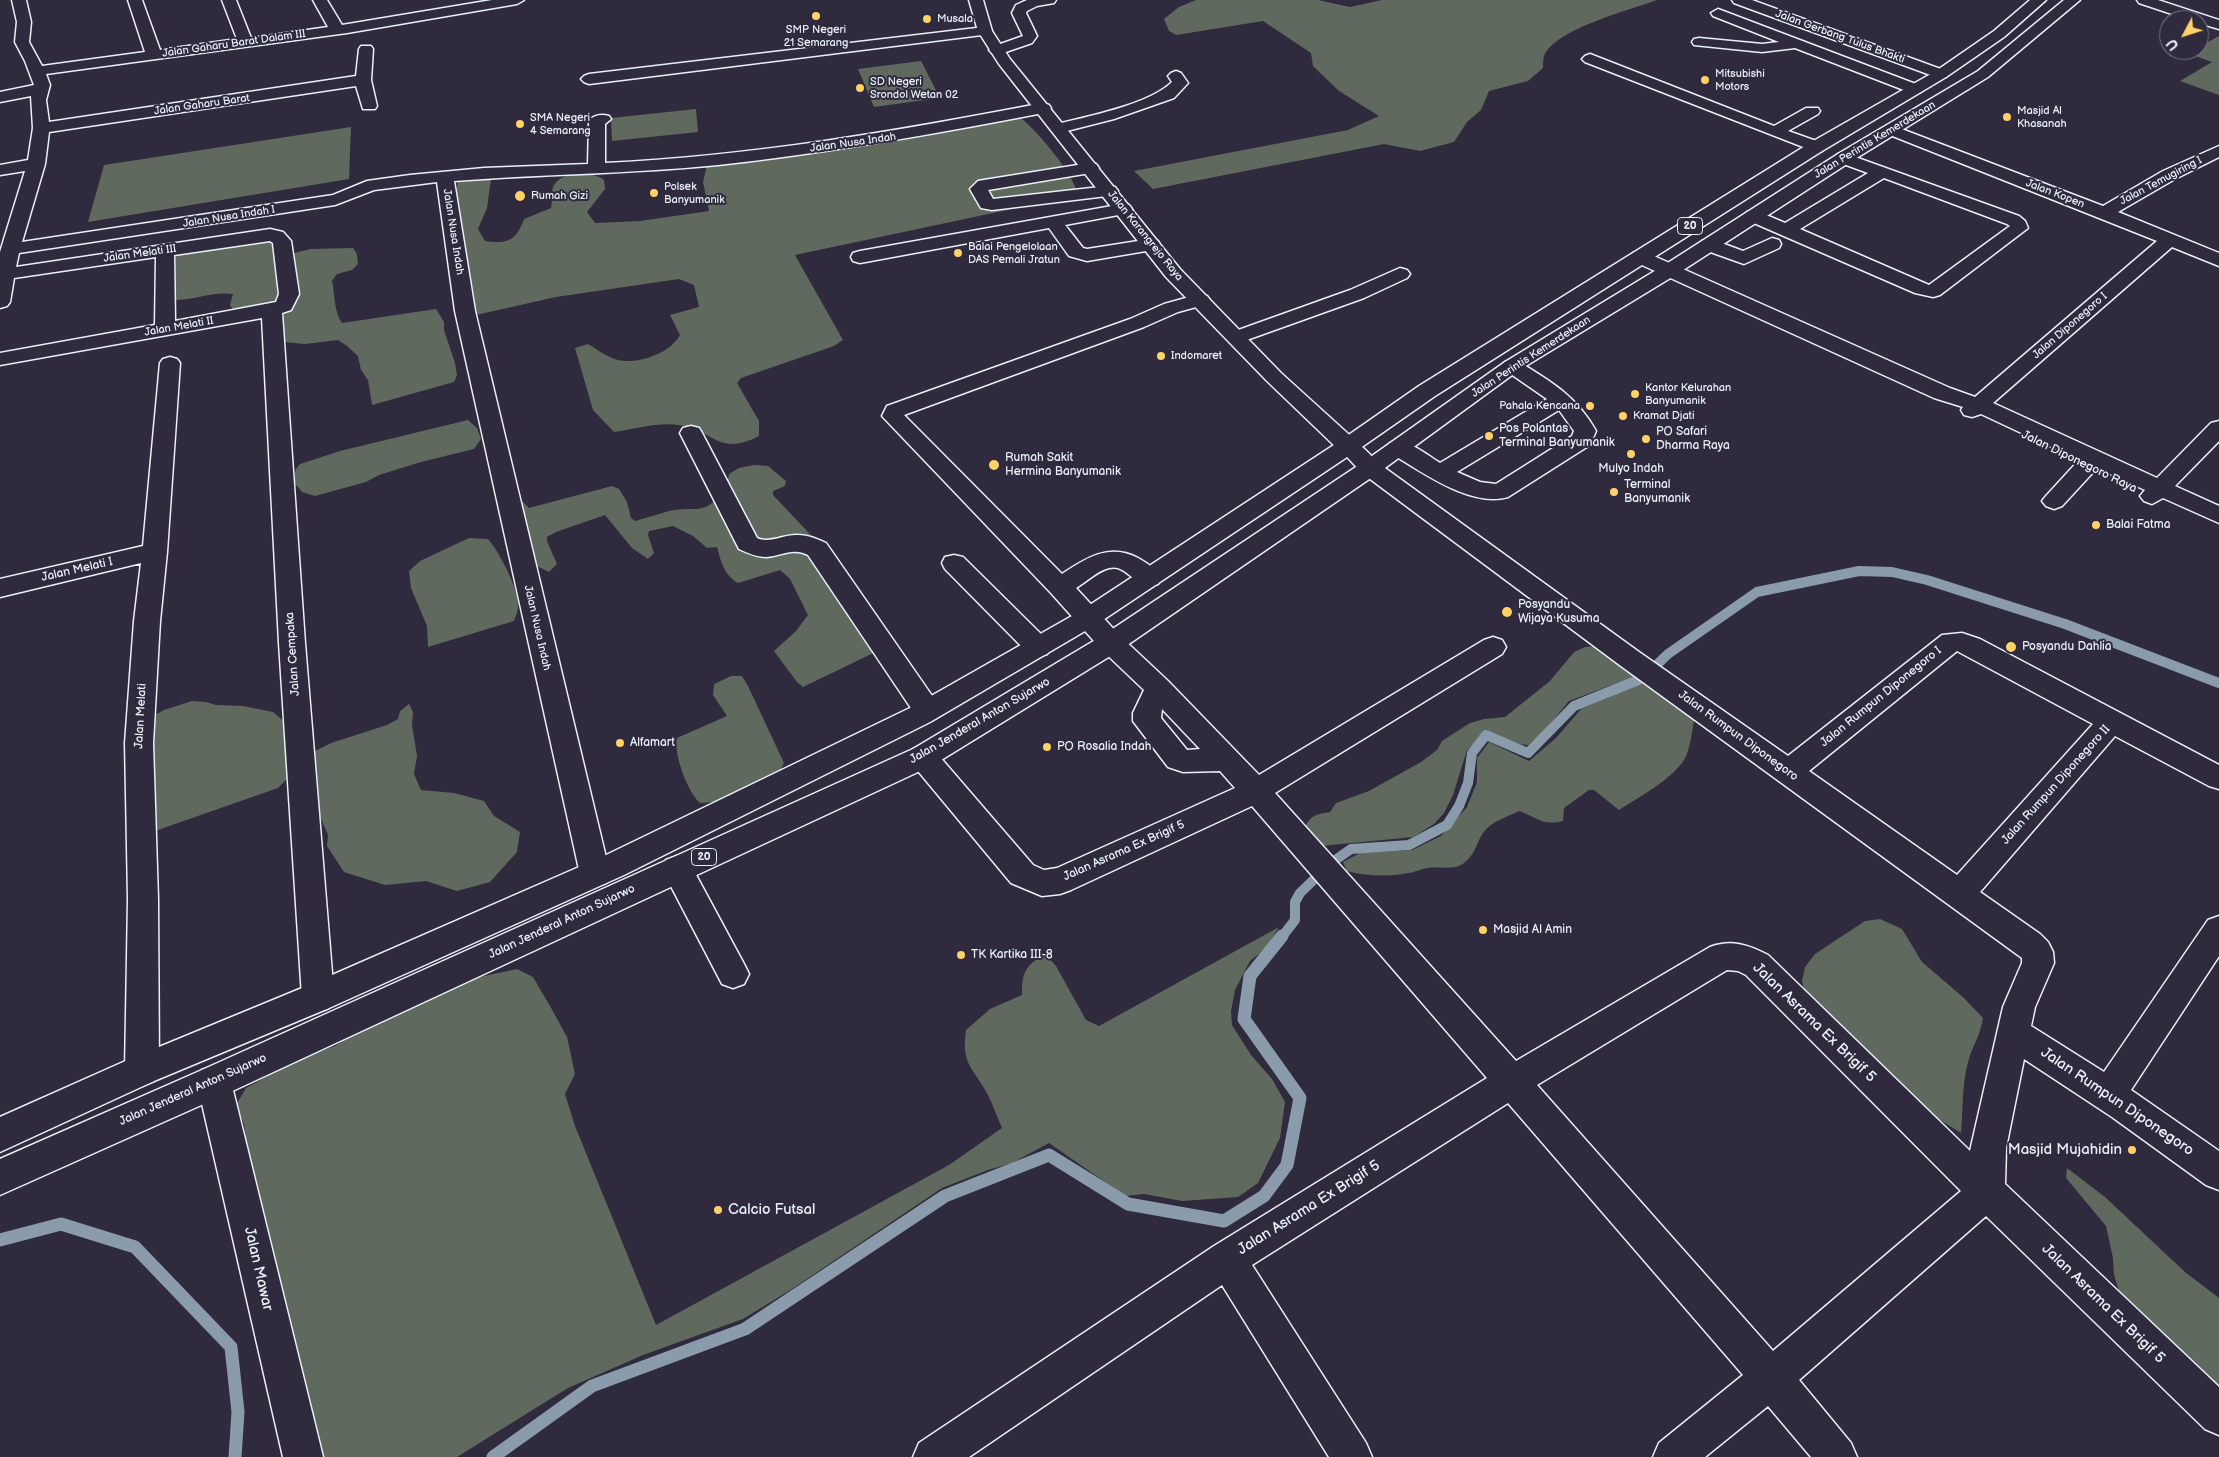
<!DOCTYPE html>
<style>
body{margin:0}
#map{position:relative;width:2219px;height:1457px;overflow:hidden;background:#2f2a3d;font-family:"Balsamiq Sans",sans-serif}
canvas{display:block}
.north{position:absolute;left:2159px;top:10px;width:50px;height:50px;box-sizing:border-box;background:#2f2a3d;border:1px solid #797a88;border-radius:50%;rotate:230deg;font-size:14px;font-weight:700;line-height:20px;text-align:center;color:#e8f1f8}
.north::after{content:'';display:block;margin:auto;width:18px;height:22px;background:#ffd166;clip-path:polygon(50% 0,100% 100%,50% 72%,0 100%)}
</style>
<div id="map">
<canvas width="2219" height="1457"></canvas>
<div class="north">U</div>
</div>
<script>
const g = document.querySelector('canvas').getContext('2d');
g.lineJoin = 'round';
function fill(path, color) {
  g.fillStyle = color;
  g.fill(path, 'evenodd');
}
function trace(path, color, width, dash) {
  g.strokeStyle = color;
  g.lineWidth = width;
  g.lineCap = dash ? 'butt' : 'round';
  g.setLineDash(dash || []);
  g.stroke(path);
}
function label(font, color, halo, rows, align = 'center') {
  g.font = font + ' "Balsamiq Sans",sans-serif';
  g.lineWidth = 4;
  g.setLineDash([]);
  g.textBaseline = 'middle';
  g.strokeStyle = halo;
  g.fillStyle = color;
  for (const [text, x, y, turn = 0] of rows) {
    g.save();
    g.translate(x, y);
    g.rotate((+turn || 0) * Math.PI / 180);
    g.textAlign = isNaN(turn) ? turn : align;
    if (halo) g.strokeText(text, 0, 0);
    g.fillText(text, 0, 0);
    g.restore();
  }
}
const green = new Path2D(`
 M1196,0H1318L1350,7L1382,0H1657C1630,10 1555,29 1544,56C1543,60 1543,65 1543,68L1528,81L1489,91L1481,110L1467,122L1454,142L1420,151L1384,144L1153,189L1134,171L1348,130L1379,116L1339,91L1313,66L1311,53L1263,21L1176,35L1169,31L1164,19L1179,7Z
 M2219,36V95L2180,81L2212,62L2187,53L2193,50H2199V47Z
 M921,61L940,98L874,107L858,69Z
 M696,109L698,132L612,141L611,118Z
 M1021,118C1039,133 1073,173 1078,195L795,255L843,340L834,346L741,378L737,383L759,421V436C718,457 714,430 679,425C658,422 635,429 614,432L593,410L575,348L588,344C597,349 605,356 615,359C635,366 670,354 680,335L670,315L699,307L694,285L679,279L556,297L476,315L463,304L456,195L458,180L491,179L487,208L478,229L485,241C508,244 516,241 524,219L551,208C553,201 550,192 554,185C562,171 593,171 604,180L605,189L587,212L595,223L640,221L709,211L703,182L707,165L1003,119Z
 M351,127L349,179L88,222L104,165Z
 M271,234L291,254L310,249L353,248L357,254L358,264L352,270L337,274L332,281C335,294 334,313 342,323L436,309L444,322V330L455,363L457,375L454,382L372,405L368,380L361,370L358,356L347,346L338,340L305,344L284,342L280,316L234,311L230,305L233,294C213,291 195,300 175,300L170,265L178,252Z
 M468,420L477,428L481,439L474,449L421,462L379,475L366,482L315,496L302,492L293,481L296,469L300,464L340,451Z
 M754,465L768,466L786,481L785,486L773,491V495L824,549L890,645L803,687L797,682L774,651L796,631L808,615L790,579L780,570L738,583C724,575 721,562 717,547L707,548L693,536L673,526L649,531L648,535L654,553L648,559L632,548L605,515L556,532L547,537V541L557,564L549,572L537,566L530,555L517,496L529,508L612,486L619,489L627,502L631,518L635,521C647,518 658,514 669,511C679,509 687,509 697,509C714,508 727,489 729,474L739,468Z
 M469,538L488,539C499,551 519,590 518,606C518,611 516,616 514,621L428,647L427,626L411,588L409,571L420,561Z
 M1597,646L1638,675L1569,701L1544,731L1528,745C1512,745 1500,734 1484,733L1467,750L1453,795L1444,813L1434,824L1413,837L1321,846L1305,827C1310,815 1318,814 1330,812L1336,803L1369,791L1421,762L1437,750L1442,741L1470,723L1484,719L1505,717L1550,681L1574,652L1585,647Z
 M731,676H742L748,686L784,763L779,774L752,784L715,802L700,803C688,793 673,753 677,738L727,716L713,695L714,684Z
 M1639,684L1655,685L1695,715C1693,726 1690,751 1684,760C1671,780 1639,797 1619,810L1594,790H1589L1564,808L1563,821C1542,826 1538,818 1519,811C1507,817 1492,821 1483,833C1476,843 1477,852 1465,862C1456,871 1439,866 1428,868C1421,869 1415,872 1409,873C1391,877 1365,876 1347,871L1343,862L1360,853L1412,850L1441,836L1467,807L1477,782V758L1489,742L1529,761L1556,738L1581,709Z
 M192,701L206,702L216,705L243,706L273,712L285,722L294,772L278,788L155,831L151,717L164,710Z
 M409,704L413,712L412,725L417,756L414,774L421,790L454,793L484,801L494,816L520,832L517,852L490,882L457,891L426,881L385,885L344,872L327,846L328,835L312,798L308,761L315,751L331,743L387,725L398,719L400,711Z
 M1880,919L1902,929L1922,962L1964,998L1983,1018C1981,1034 1972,1047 1968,1062C1962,1085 1963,1109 1961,1133L1917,1106L1806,997L1802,981L1805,967L1815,954L1865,921Z
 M1279,927L1266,948L1250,961L1235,990L1231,1011L1232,1025L1251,1055L1272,1079L1285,1102L1280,1138L1258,1183L1238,1197L1182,1201L1144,1194L1125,1196L1049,1143L1012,1163L988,1170L942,1188L792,1289L743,1319L643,1355L568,1388L457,1457H318L254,1198L244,1124L236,1105L246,1088L295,1061L335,1046L373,1023L451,983L517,969L533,977L550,1006L567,1037L575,1074L565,1094L575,1126L656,1325L949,1165L1002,1128C997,1117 993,1105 988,1095C973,1067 961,1065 966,1030L990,1009L1022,995C1022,971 1025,968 1044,953L1056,966L1086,1020L1099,1026Z
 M2067,1168L2105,1197L2185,1272L2219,1298V1401L2121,1298L2114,1275L2113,1258L2106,1226L2066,1178Z`);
const streamFar1 = new Path2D(`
 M1281,938L1295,920V902L1300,893L1331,863L1351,849L1409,845L1447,825L1459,806L1468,783L1472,753L1486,735L1528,753L1574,706L1643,678L1668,654L1757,592L1859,571L1892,572L1927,580L2065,624L2219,683`);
const stream = new Path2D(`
 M0,1240L61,1224L135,1247L231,1347L238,1412L235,1457
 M493,1457L592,1386L745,1329L945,1196L1049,1155L1128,1204L1224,1221L1264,1196L1287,1165L1300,1098L1244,1019L1250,976L1282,936`);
const minor = new Path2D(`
 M12,0H26L31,22L29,42L42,66L145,52L128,0H142L160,50L237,39L222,0H236L251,38L328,27L313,0H327L342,25L492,0H524L517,4L347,33L46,74L50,85L46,100L49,122L356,76L359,49L361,46H371L373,49L371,80L377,106L375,109H363L356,86L49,132L45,164L22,242L333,195L367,181L410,175L484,168L588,164L589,121C593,115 602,114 609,116L611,119L605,124V163C752,156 898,131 1043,103L1049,105L1051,108L1049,111L1043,113C935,134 827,153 718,165C630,174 542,174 454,181L475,311L610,874L606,883L595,887L584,883L580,874L455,311L437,182L374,190L335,205L19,253L16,267L270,229L283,232L291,241L299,294L291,310L282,313L305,643L334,997L329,1008L318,1012L307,1008L302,997L279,643L262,318L0,365V353L155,325L156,257L14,278L10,302L7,306L0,308V252L25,171L0,175V165L28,160L33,128L31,96L0,102V92L34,85L25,61L15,42L17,22ZM270,241L273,243L279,294L276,302L175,321L174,255Z
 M1027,0H1056L1054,3L1037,6L1027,11L1026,13L1037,36L1032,43L997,55L992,53L989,50L992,47L1023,36L1012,13L1016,5Z
 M1732,0H1752L1946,71L1949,74L1946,77H1936L1734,3Z
 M2137,0H2158L2219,20V29L2199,23V20H2190L2139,3Z
 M1718,9L1921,86L1923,89L1921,92H1909L1795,48L1762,52L1694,45L1692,42L1694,39L1699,38L1762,44L1779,42L1713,16L1711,13Z
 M985,27L990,28L992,31L990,34L589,84L584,82L581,79L584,76L589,74Z
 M1590,54L1774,126L1806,108H1818L1820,111L1818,114L1788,131L1822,143L1824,147L1822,151L1816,152L1585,62L1582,59L1585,56Z
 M1176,71L1181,73L1188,83L1174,98L1114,119L1059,133L1053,131L1051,128L1053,125C1085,117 1149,105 1172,82L1168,76L1171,73Z
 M1891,125L2103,206L2163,171L2219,146V157L2175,179L2118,212L2219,253V266L2172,247L1993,403L2157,478L2211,423L2219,421V441L2175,486L2219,506V523L2163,498L2152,504L2144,501L2140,496L2145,490L2097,468L2062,506L2054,509L2046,506L2042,501L2046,496L2079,460L1981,414L1972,417L1964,415L1961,410L1963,407L1934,398L1633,261L1631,257L1633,253L1640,251L1647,253L1950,388L1975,397L2157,241L1885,133L1883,130L1885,127Z
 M1844,153L2019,216L2025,221L2028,228L1940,295L1933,297L1915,293L1747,220L1744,216L1747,212L1753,211L1759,212L1785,223L1868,173L1838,162L1836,158L1838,154ZM1884,178L2007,224L2010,226L1929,285L1800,229Z
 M1090,163L1096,164L1099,168L1096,172L988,190L993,199L1109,186L1115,187L1118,191L1115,195L992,210L981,208L970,189L978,181L984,180Z
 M1123,204L1129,205L1132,209L1129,213L1065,225L1083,248L1087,249L1151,239L1158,241L1160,245L1158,249L1087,261L1069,256L1049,228L860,263L853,261L851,257L853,253L860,251Z
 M1772,238L1779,240L1781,244L1779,248L1744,264L1702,249L1700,245L1702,241L1709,239L1716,241L1743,251Z
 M1400,268L1407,270L1410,274L1407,278L1364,298L1244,341L1237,343L1230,341L1227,337L1230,333L1350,290Z
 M1200,294L1207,296L1210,300L1207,304L1178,312L1144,327L904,415L1062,574C1086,558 1109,543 1138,558C1147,563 1156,569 1161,578L1158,584C1134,591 1128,563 1109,568C1097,571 1086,582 1076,588L1120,636L1168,681L1259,775L1484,640L1493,637L1502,640L1506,647L1502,654L1275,793L1516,1061L1710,947C1732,939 1748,945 1768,955L1970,1151L2003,1007L2022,963V958L1621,666L1362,473L1337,446L1340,441C1357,437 1367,452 1378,463L1639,652L1788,756L1942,635L1962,633L1980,639L2219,765V789L2209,786L2115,736L1980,892L2040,934L2048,942L2053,952L2054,963L2035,1007L2031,1026L2104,1072L2208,920L2219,916V956L2131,1090L2219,1151V1190L2206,1185L2112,1117L2024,1059L2006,1148L2005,1184L2219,1387V1435L2205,1429L1986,1216L1799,1380L1851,1443L1857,1457H1811L1768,1406L1705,1457H1653L1659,1443L1743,1375L1508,1103L1252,1265L1366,1443L1372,1457H1329L1222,1285L969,1457H913L919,1443L1214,1246L1487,1078L1252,806L1071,890L1060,894L1042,896L1011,883L913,765L909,757L913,749L923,746L933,749L1033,865L1044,870L1057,868L1235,788L1220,771L1183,772L1168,767L1133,721V713L1144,690L1102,650L1051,593L882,416L887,406L1130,319L1164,304ZM1957,651L2093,724L1957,875L1809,771ZM1162,709L1200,749L1187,750L1161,718ZM1727,970L1738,971L1746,975L1961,1191L1773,1351L1537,1085Z
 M170,357L177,359L180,363L167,552L160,621L153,743L158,899L159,1070L154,1081L142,1086L130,1081L125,1070L128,899L125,743L134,621L141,563L0,597V579L143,546L160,363L163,359Z
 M1512,360L1519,362C1552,382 1577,397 1596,431L1590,445L1508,497C1470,508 1421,471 1390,453L1387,448L1390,443C1408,438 1425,454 1440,463L1547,399L1505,370L1502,366L1505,362ZM1559,410L1574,431L1572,436L1496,484L1480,482L1457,472Z
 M691,426L699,428L702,433L757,538C770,544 784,534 798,535C808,535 817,539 826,543L937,703L941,710L937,717L927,720L917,717L808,555C793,547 781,556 766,557C756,557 748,553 739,549L680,433L683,428Z
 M954,555L963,557L1047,640L1051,647L1047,654L1038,657L1029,654L945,569L942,563L945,557Z
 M677,856L688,860L744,964L749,974L744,984L733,988L722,984L662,869L666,860Z
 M214,1066L226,1070L231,1082L323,1457H283L197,1082L202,1070Z`);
const major = new Path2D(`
 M969,0H983L992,31L1010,59L1180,269L1281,373L1356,441L1359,446L1356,451L1348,453L1340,451L1267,381L1166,277L999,64L978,31Z`);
const highway = new Path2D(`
 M2030,0H2046L2004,37L1946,77L1822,151L1435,396L1356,451L1097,624L930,722L624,875L329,1008L154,1081L0,1152V1117L130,1059L307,986L602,857L910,708L1079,612L1340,441L1419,386L1810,143L1936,71L1994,31Z
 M2064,0H2080L1988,77L1850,162L1677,274L1519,370L1378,473L1120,650L933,765L226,1094L0,1195V1159L202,1070L913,749L1102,636L1362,463L1505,362L1663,266L1838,154L1978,71Z`);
const markers = [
 [816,16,5,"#ffd166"],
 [927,19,5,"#ffd166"],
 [1705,80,5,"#ffd166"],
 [860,88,5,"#ffd166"],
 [2007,117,5,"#ffd166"],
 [520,124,5,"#ffd166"],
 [654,193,5,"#ffd166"],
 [520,196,6,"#ffd166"],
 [958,253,5,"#ffd166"],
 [1161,356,5,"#ffd166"],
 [1635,394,5,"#ffd166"],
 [1590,406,5,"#ffd166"],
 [1623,416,5,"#ffd166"],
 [1489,436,5,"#ffd166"],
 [1646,439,5,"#ffd166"],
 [1631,454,5,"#ffd166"],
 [994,465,6,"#ffd166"],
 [1614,492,5,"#ffd166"],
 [2096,525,5,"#ffd166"],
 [1507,612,6,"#ffd166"],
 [2011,647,6,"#ffd166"],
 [620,743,5,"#ffd166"],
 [1047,747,5,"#ffd166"],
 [1483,930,5,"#ffd166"],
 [961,955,5,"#ffd166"],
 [2132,1150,5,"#ffd166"],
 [718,1210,5,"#ffd166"]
];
const farPoinames = [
 ["Musala",937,19],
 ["SMP Negeri",816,30,"center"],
 ["21 Semarang",816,43,"center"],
 ["Mitsubishi",1715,74],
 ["Motors",1715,87],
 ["SD Negeri",870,82],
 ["Srondol Wetan 02",870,95],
 ["Masjid Al",2017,111],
 ["Khasanah",2017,124],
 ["SMA Negeri",530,118],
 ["4 Semarang",530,131],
 ["Polsek",664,187],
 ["Banyumanik",664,200],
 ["Rumah Gizi",531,196],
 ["Balai Pengelolaan",968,247],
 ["DAS Pemali Jratun",968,260],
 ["Indomaret",1171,356],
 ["Kantor Kelurahan",1645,388],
 ["Banyumanik",1645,401],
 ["Pahala Kencana",1580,406,"right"],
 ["Kramat Djati",1633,416]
];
const farStreetnames = [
 ["Jalan Gerbang Tulus Bhakti",1840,37,20],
 ["Jalan Gaharu Barat Dalam III",234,44,-8],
 ["Jalan Gaharu Barat",202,105,-8],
 ["Jalan Perintis Kemerdekaan",1875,140,-31],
 ["Jalan Nusa Indah",853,143,-8],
 ["Jalan Temugiring I",2161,181,-28],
 ["Jalan Kopen",2055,194,21],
 ["Jalan Nusa Indah I",229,217,-9],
 ["Jalan Nusa Indah",453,232,81],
 ["Jalan Karangrejo Raya",1145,236,51],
 ["Jalan Melati III",140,254,-8],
 ["Jalan Diponegoro I",2070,326,-41],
 ["Jalan Melati II",179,327,-10],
 ["Jalan Perintis Kemerdekaan",1531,357,-33],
 ["Jalan Nusa Indah",537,628,77]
];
const shields = [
 [1690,226,25],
 [704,857,25]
];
const shieldNames = [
 ["20",1690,226],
 ["20",704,857]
];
const poiNames = [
 ["Pos Polantas",1499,429],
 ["Terminal Banyumanik",1499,443],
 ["PO Safari",1656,432],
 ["Dharma Raya",1656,446],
 ["Rumah Sakit",1005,458],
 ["Hermina Banyumanik",1005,472],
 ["Mulyo Indah",1631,469,"center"],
 ["Terminal",1624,485],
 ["Banyumanik",1624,499],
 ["Balai Fatma",2106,525],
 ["Posyandu",1518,605],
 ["Wijaya Kusuma",1518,619],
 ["Posyandu Dahlia",2022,647],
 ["Alfamart",630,743],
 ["PO Rosalia Indah",1057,747],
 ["Masjid Al Amin",1493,930],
 ["TK Kartika III-8",971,955]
];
const streetNames = [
 ["Jalan Diponegoro Raya",2079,462,26],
 ["Jalan Melati I",77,570,-13],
 ["Jalan Cempaka",293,654,-94],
 ["Jalan Rumpun Diponegoro I",1881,697,-39],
 ["Jalan Melati",141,716,-87],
 ["Jalan Jenderal Anton Sujarwo",980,721,-30],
 ["Jalan Rumpun Diponegoro",1738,736,36],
 ["Jalan Rumpun Diponegoro II",2056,785,-48],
 ["Jalan Asrama Ex Brigif 5",1124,851,-24],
 ["Jalan Jenderal Anton Sujarwo",562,922,-25],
 ["Jalan Jenderal Anton Sujarwo",193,1090,-24]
];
const nearStreetnames = [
 ["Jalan Asrama Ex Brigif 5",1814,1023,44],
 ["Jalan Rumpun Diponegoro",2117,1102,34],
 ["Jalan Asrama Ex Brigif 5",1309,1208,-32],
 ["Jalan Mawar",258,1269,77],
 ["Jalan Asrama Ex Brigif 5",2103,1304,44]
];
const nearPoinames = [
 ["Masjid Mujahidin",2122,1150],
 ["Calcio Futsal",728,1210,"left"]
];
fill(green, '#60695d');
trace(streamFar1, '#8a9bab', 10);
trace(stream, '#8a9bab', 13);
trace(minor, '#e8f1f8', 3);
trace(major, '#e8f1f8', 3);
trace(highway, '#e8f1f8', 3);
fill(minor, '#2f2a3d');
fill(major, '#2f2a3d');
fill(highway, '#2f2a3d');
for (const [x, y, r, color] of markers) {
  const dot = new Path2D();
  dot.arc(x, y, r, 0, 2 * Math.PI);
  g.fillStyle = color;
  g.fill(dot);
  trace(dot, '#2f2a3d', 2);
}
label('11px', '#e8f1f8', '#2f2a3d', farPoinames, 'left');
label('11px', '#e8f1f8', '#2f2a3d', farStreetnames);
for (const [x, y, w] of shields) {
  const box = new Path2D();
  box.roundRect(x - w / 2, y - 8.5, w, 17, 4);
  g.fillStyle = '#2f2a3d';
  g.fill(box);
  trace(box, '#e8f1f8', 1);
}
label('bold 11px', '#e8f1f8', null, shieldNames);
label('12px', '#e8f1f8', '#2f2a3d', poiNames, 'left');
label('12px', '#e8f1f8', '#2f2a3d', streetNames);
label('15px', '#e8f1f8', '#2f2a3d', nearStreetnames);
label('15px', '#e8f1f8', '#2f2a3d', nearPoinames, 'right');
</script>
